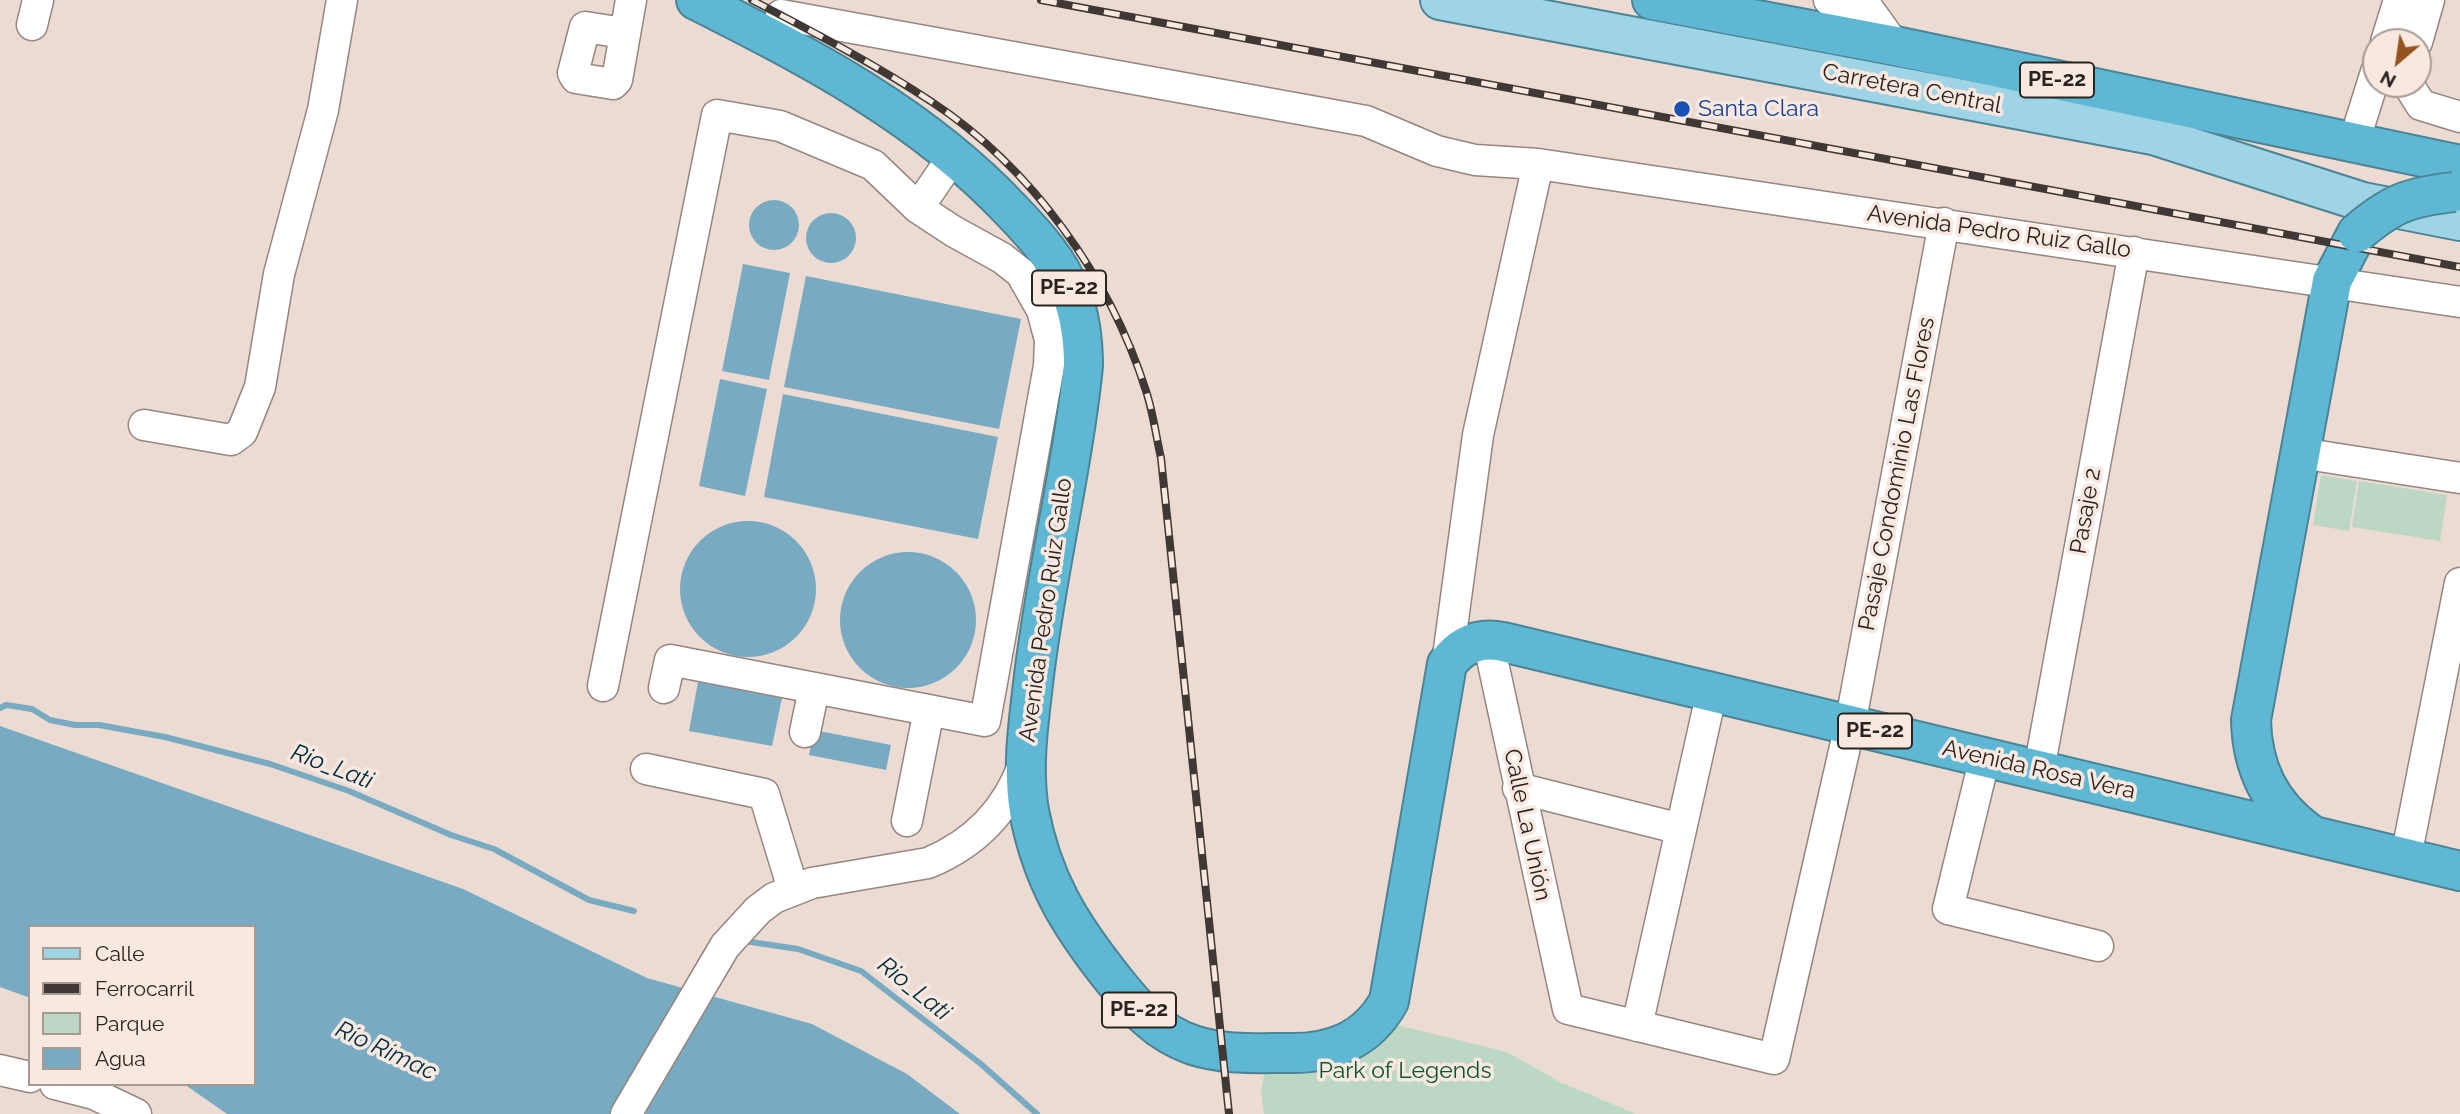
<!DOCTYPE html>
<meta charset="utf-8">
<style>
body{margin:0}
#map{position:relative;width:2460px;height:1114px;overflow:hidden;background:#ebdbd3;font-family:Raleway,sans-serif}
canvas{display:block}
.legend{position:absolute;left:28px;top:925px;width:228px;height:161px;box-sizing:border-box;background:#f8e8e0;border:2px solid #a69a94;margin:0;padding:9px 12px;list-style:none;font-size:21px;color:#2a2421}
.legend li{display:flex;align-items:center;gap:14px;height:35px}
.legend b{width:35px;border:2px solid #a69a94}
.north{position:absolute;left:2362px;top:28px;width:70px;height:70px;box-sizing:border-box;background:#f8e8e0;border:2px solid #a69a94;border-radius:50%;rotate:209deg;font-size:19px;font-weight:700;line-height:28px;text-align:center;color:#2a2421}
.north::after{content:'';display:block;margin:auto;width:24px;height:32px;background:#94541e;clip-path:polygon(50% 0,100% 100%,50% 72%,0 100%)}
</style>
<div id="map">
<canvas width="2460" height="1114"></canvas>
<ul class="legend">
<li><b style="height:9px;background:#9ed4e5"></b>Calle</li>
<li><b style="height:9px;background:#3f3834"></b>Ferrocarril</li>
<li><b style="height:19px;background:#bcd8c5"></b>Parque</li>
<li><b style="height:19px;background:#78abc1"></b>Agua</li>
</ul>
<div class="north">N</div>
</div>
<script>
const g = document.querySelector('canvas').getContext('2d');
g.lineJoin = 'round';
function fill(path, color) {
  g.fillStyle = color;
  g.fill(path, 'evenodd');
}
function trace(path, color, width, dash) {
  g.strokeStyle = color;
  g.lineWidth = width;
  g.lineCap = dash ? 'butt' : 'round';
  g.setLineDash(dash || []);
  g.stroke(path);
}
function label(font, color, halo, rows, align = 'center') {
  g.font = font + ' Raleway,sans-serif';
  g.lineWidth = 7;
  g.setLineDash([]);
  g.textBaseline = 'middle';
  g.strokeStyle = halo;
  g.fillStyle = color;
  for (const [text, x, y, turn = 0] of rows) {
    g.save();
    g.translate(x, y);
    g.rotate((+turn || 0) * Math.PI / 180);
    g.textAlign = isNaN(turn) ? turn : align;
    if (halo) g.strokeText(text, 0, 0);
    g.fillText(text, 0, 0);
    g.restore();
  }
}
const green = new Path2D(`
 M2321,475L2357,481L2349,531L2313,525Z
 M2359,481L2447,495L2440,541L2352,527Z
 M1388,1023L1507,1052L1560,1082L1636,1114H1264L1261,1093L1266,1063Z`);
const water = new Path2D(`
 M749 225a25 25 0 1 1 50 0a25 25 0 1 1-50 0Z
 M806 238a25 25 0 1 1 50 0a25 25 0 1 1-50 0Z
 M743,264L790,273L769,380L722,371Z
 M806,276L1021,319L999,429L784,387Z
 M720,379L767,389L745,496L699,486Z
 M783,394L998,437L978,539L764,497Z
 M680 589a68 68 0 1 1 136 0a68 68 0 1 1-136 0Z
 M840 620a68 68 0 1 1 136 0a68 68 0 1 1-136 0Z
 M698,682L782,698L772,746L689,731Z
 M0,726L463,889L647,978L812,1024L907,1074L960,1114H227L184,1084H254V927H30V998L0,987Z
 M814,730L891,745L886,770L809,755Z`);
const stream = new Path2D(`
 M0,708L6,705L32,709L50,720L75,725H99L165,737L270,764L349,791L451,835L494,849L589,900L634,911
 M744,941L798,949L861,971L981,1064L1037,1114`);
const minor = new Path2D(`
 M1829,0L1867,7L1895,46
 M32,25L38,0
 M623,33L585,27L573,73L576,78L613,84L617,80L631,0
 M2386,42L2399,0
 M2417,42L2429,0
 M781,43V15L1366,121L1437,151L1475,160L1538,164L2460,302
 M2408,84L2421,105L2460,117
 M2354,142L2376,72
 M918,208L954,155
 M144,425L231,440L242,432L260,387L279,274L323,110L342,0
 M2300,453L2460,478
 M1488,640L1568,1009L1774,1059L1850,725L1944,223
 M1447,664L1478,435L1538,164
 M603,686L717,115L780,126L873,165L918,208L953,231L1002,258L1021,273L1042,310L1050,340L1049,366L985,721L670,660L664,688
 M805,732L814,689
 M1985,757L1948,909L2098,946
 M646,769L764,794L793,889
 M2039,770L2134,252
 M1518,788L1681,829
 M907,821L929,710
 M2406,857L2460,583
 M1637,1026L1712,691
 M0,1070L30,1077
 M55,1084L94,1094L136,1114
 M626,1114L725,946L758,910L774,898L812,883L928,863C974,844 1007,811 1024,763`);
const major = new Path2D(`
 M1440,0L2153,135L2363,202L2460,221`);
const highway = new Path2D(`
 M696,0C811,58 923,116 1012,211C1035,235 1059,261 1071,293C1080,316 1083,340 1083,366C1072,472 1045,577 1033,684C1028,727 1022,768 1029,811C1042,880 1070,925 1113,979C1135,1007 1157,1033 1193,1045C1223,1055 1256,1053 1287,1053C1331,1054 1367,1041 1389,1001L1447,664C1461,645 1479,637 1503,642L2460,871
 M1652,0L1895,46L2460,165
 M2309,833C2270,805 2252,768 2251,720L2332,281L2357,233`);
const rail = new Path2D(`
 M752,0C813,32 875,64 932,102C1032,168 1110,277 1146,391C1153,412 1156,436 1161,458L1229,1114
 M1041,0L2460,267`);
const highwayBridge = new Path2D(`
 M2357,233C2392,203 2409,197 2454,192`);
const markers = [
 [1682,109,9,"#1a4fb4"]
];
const shields = [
 [2057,80,74],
 [1069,288,74],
 [1875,731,74],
 [1139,1010,74]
];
const shieldNames = [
 ["PE-22",2057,80],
 ["PE-22",1069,288],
 ["PE-22",1875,731],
 ["PE-22",1139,1010]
];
const streetNames = [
 ["Carretera Central",1912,89,11],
 ["Avenida Pedro Ruiz Gallo",1999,232,8],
 ["Pasaje Condominio Las Flores",1897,474,-79],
 ["Pasaje 2",2086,511,-80],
 ["Avenida Pedro Ruiz Gallo",1046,610,-82],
 ["Avenida Rosa Vera",2039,770,13],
 ["Calle La Unión",1527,825,78]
];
const transitNames = [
 ["Santa Clara",1698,109]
];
const parkNames = [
 ["Park of Legends",1405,1071]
];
const waterNames = [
 ["Rio_Lati",332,767,21],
 ["Rio_Lati",914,989,39],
 ["Río Rímac",386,1051,25]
];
fill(green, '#bcd8c5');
fill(water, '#78abc1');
trace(stream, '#78abc1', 6);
trace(minor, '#95867f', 33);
trace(major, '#4c8495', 42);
trace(highway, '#4c8495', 42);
trace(minor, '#fff', 30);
trace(major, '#9ed4e5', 38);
trace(highway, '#5eb8d4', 38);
trace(rail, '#3f3834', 8);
trace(rail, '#f8e8e0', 5, [16]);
trace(highwayBridge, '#4c8495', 42, []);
trace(highwayBridge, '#5eb8d4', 38);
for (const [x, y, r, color] of markers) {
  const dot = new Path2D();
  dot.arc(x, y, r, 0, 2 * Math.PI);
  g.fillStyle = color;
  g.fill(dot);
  trace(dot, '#f8e8e0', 2.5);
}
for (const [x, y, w] of shields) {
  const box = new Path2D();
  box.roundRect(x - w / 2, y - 17.5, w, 35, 5);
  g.fillStyle = '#f8e8e0';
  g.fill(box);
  trace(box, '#2a2421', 2);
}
label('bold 21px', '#2a2421', null, shieldNames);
label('23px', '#2a2421', '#f8e8e0', streetNames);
label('23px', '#164399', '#f8e8e0', transitNames, 'left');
label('23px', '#085732', '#f8e8e0', parkNames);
label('italic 24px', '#003040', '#f8e8e0', waterNames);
</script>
